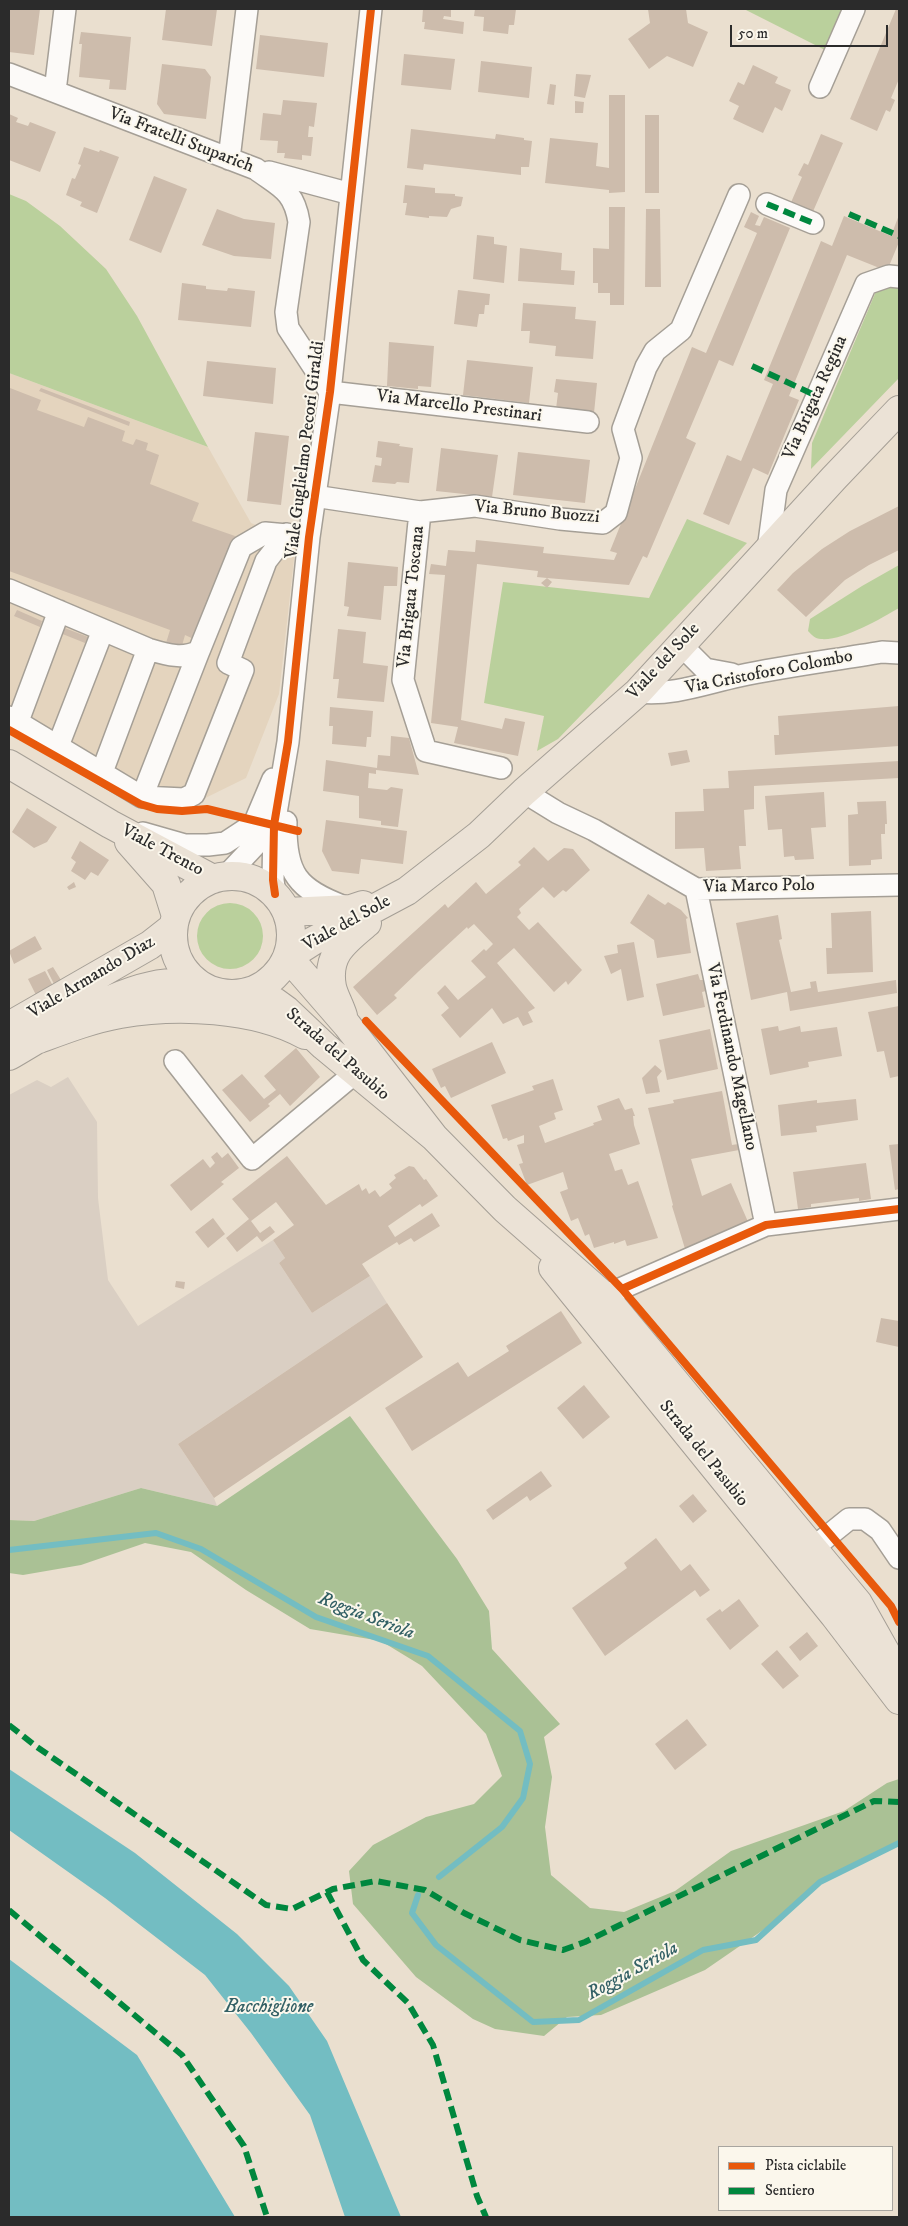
<!DOCTYPE html>
<style>
body{margin:0}
#map{position:relative;width:908px;height:2226px;overflow:hidden;background:#eadfcf;font-family:"IM FELL DW Pica",serif}
canvas{display:block}
.frame{position:absolute;inset:0;border:10px solid #2b2b2b;pointer-events:none}
.legend{position:absolute;left:718px;top:2146px;width:175px;height:65px;box-sizing:border-box;background:#fbf7ec;border:1px solid #a8a59f;margin:0;padding:6px 9px;list-style:none;font-size:15px;color:#2b2b2b}
.legend li{display:flex;align-items:center;gap:10px;height:25px}
.legend b{width:25px;border:1px solid #a8a59f}
.scale{position:absolute;left:730px;top:25px;width:158px;height:22px;box-sizing:border-box;border:2px solid #2b2b2b;border-top:0;padding-left:6px;font-size:15px;line-height:18px;white-space:nowrap;color:#2b2b2b;-webkit-text-stroke:4px #fbf7ec;paint-order:stroke}
</style>
<div id="map">
<canvas width="908" height="2226"></canvas>
<div class="frame"></div>
<ul class="legend">
<li><b style="height:6px;background:#e8590c"></b>Pista ciclabile</li>
<li><b style="height:6px;background:#00873e"></b>Sentiero</li>
</ul>
<div class="scale">50 m</div>
</div>
<script>
const g = document.querySelector('canvas').getContext('2d');
g.lineJoin = 'round';
function fill(path, color) {
  g.fillStyle = color;
  g.fill(path, 'evenodd');
}
function trace(path, color, width, dash) {
  g.strokeStyle = color;
  g.lineWidth = width;
  g.lineCap = dash ? 'butt' : 'round';
  g.setLineDash(dash || []);
  g.stroke(path);
}
function label(font, color, halo, rows, align = 'center') {
  g.font = font + ' "IM FELL DW Pica",serif';
  g.lineWidth = 4;
  g.setLineDash([]);
  g.textBaseline = 'middle';
  g.strokeStyle = halo;
  g.fillStyle = color;
  for (const [text, x, y, turn = 0] of rows) {
    g.save();
    g.translate(x, y);
    g.rotate((+turn || 0) * Math.PI / 180);
    g.textAlign = isNaN(turn) ? turn : align;
    if (halo) g.strokeText(text, 0, 0);
    g.fillText(text, 0, 0);
    g.restore();
  }
}
const built = new Path2D(`
 M9,373L208,447L251,523L296,541L279,694L246,778L187,807L9,727Z`);
const industrial = new Path2D(`
 M68,1077L97,1122L98,1198L108,1280L138,1326L273,1240L285,1258L279,1263L312,1313L370,1276L387,1303L178,1444L214,1498L217,1506L141,1488L34,1521L9,1520V1095L37,1080L51,1087Z`);
const green = new Path2D(`
 M744,9H848L829,52Z
 M9,194L26,201L60,226L106,269L137,316L208,447L9,373Z
 M899,285V378L811,469L812,443L877,289Z
 M687,519L747,543L558,739L537,751L544,716L484,703L503,582L649,598Z
 M899,565V608C880,619 843,641 821,639C815,639 812,635 808,631L810,619L862,586Z
 M197 936a33 33 0 1 1 66 0a33 33 0 1 1-66 0Z`);
const forest = new Path2D(`
 M350,1416L457,1559L489,1611L492,1649L560,1724L544,1737L552,1777L545,1827L551,1875L590,1908L624,1912L675,1891L731,1851L844,1811L887,1783L899,1779V1845L825,1880L782,1917L705,1970L601,2015L567,2017L544,2036L495,2029L473,2019L416,1977L353,1904L349,1871L373,1845L426,1817L474,1804L502,1776L486,1734L422,1666L381,1641L310,1629L246,1590L191,1552L145,1543L81,1565L23,1575L9,1573V1520L34,1521L141,1488L217,1506Z`);
const water = new Path2D(`
 M9,1769L135,1853L237,1934L289,1986L327,2041L401,2217H345L310,2115L251,2033L205,1975L105,1898L9,1830Z
 M9,1959L137,2055L235,2217H9Z`);
const stream = new Path2D(`
 M9,1550L156,1533L201,1549L316,1617L428,1656L520,1731L530,1764L523,1798L502,1827L439,1877
 M418,1895L412,1913L436,1945L533,2022L579,2020L703,1950L756,1940L820,1882L899,1843`);
const building = new Path2D(`
 M9,9H40L34,55L9,52Z
 M166,9H217L212,46L162,40Z
 M423,9H451V17L444,16L443,19L464,22L463,34L424,29L425,22H422Z
 M475,9H516L514,25H509L508,34L483,31L484,17L474,16Z
 M648,9H686L688,23L708,32L693,67L667,56L649,69L628,39L650,23Z
 M896,9H899V79L891,98L895,100L890,112L886,110L877,131L850,119Z
 M81,32L131,37L126,90L109,89L110,80L79,77L82,44H79Z
 M260,35L328,43L324,77L256,69Z
 M404,54L455,59L451,90L401,85Z
 M481,61L532,67L529,98L478,92Z
 M162,64L205,69L211,77L206,119L164,114L157,104Z
 M753,65L778,77L775,83L791,90L782,111L775,107L763,133L733,119L739,106L729,101L738,82L744,85Z
 M576,74L591,75L585,98L574,96Z
 M550,84L556,85L554,105L547,104Z
 M609,95H625V192L609,193V190L545,183L550,138L598,143L596,166L609,168Z
 M283,100L317,103L314,127L309,126L308,137H313L311,156L302,155V160L284,158L285,153H277L278,141L260,140L263,113L281,115Z
 M575,101L584,102L583,113H575Z
 M9,114L18,118L16,122L28,126L30,122L56,132L40,172L9,160Z
 M645,115H659V193H645Z
 M411,129L495,139L496,134L524,138V140L532,141L529,167H521V175L424,164L423,170L407,168Z
 M821,134L843,143L811,216L789,207L802,177L798,175L804,163L808,165Z
 M84,147L99,152L100,150L119,157L97,213L80,206L82,202L66,195L72,178L75,179L81,165L78,164Z
 M154,176L187,189L161,253L129,240Z
 M405,185L435,188V193L455,194V196L463,197L461,206L451,209L447,217L429,216V218L405,215L407,203H403Z
 M609,207H625L624,305H610V293H598V283H593V248L609,249Z
 M217,209L244,219L275,223L271,259L234,256L202,245Z
 M646,209H660L661,287H645Z
 M751,212L759,216L755,225L760,226L764,217L790,228L733,366L719,360L686,438L696,443L647,558L643,556L629,585L547,578L552,582L547,588L541,583L547,578L537,577L538,571L477,564L461,720L502,729L505,718L525,722L518,756L454,743L458,727L431,723L445,575L429,574L431,564L446,566L448,550L475,552L476,540L544,547L543,553L614,560L617,553L610,551L692,347L706,353L757,233L744,227Z
 M899,215V242L887,271L847,255L789,396L799,400L768,475L753,468L729,525L703,514L727,455L741,461L773,384L764,380L821,241L832,246L844,216L891,236Z
 M477,235L494,237V244L507,246L504,283L473,279Z
 M520,248L562,253L561,270L575,271L574,285L518,281Z
 M182,283L206,286V289L227,291L228,288L255,291L251,327L178,320Z
 M458,290L490,294L489,305H485L484,314H479L477,327L454,324Z
 M523,303L576,307L575,319L596,321L593,359L555,356L556,346L529,343L530,331H521Z
 M389,342L434,346L431,387L418,386V389L387,386Z
 M467,360L533,367L529,403L463,395Z
 M207,361L276,368L273,404L203,396Z
 M556,379L597,383L594,413L556,409L558,393L554,392Z
 M10,388L41,400L37,410L84,427L88,417L125,431L122,441L133,445L136,439L148,443L146,450L159,455L150,484L199,503L192,521L235,536L196,640L185,635L181,649L166,643L170,630L9,571Z
 M41,388L130,422L129,426L39,391Z
 M255,432L289,436L281,505L247,501Z
 M378,441L400,444L399,446L413,448L409,483L397,482L395,484L372,482L375,465L381,466L382,458L376,457Z
 M441,448L498,455L492,497L436,491Z
 M518,452L590,460L585,503L513,495Z
 M899,506V550L869,565L845,580L806,617L777,590L793,573L822,549L850,531Z
 M348,562L398,567L397,586H384L381,620L347,616L349,607L344,606Z
 M17,610L42,621L40,627L14,616Z
 M62,627L88,637L85,643L60,633Z
 M338,629L366,632L363,663L388,666L384,702L337,698L339,679H333Z
 M899,706V746L775,755L774,735H779L778,716Z
 M330,707L373,711L371,737H367L366,747L332,744L333,726H329Z
 M391,736L409,738L419,775L376,770V774L369,773L368,788L387,790L391,787L403,789L398,827L381,825V821L359,818V796L323,791L326,760L377,768L378,755L390,756Z
 M687,750L690,762L671,766L668,753Z
 M899,761V778L754,786V809L744,810L746,846H739L741,869L706,871L704,848L675,849V812L704,811L703,789L729,788L728,771Z
 M824,792L826,827L811,828L814,859L795,860L794,856L784,857L782,829L768,830L765,796Z
 M886,801L887,824H885V834H881L882,859L871,860V865L849,866L848,815L858,814L857,802Z
 M27,808L57,827L47,842L34,848L12,832Z
 M326,820L407,831L403,864L361,859L359,874L332,871L322,851Z
 M80,841L109,860L98,876L91,872L85,880L71,871L76,862L71,858Z
 M534,847L548,861L564,848L573,849L590,870L566,892L563,890L554,898L543,887L519,909L521,913L517,917L529,930L538,922L582,970L568,985L566,981L554,992L514,948L497,963L535,1008L528,1012L533,1022L523,1026L518,1017L503,1024L492,1008L460,1038L441,1015L449,1008L437,993L445,985L458,1000L486,977L471,961L484,949L486,951L493,944L474,924L468,929L467,927L419,971L394,995L397,998L377,1015L353,987L445,904L448,908L476,882L486,894L521,865L518,862Z
 M74,882L76,887L69,890L67,887Z
 M648,894L665,905L668,902L681,910L688,918L686,919L691,953L657,958L654,940L630,923Z
 M871,911L873,972L827,974L826,948H832L831,913Z
 M778,915L782,939L779,940L791,992L811,988L810,982L816,981L818,992L896,980L897,993L790,1011L787,992L751,1000L736,923Z
 M35,936L42,949L14,964L9,951Z
 M634,942L644,997L627,1001L621,969L611,974L604,956L618,953L617,945Z
 M53,967L61,980L54,984L47,970Z
 M45,971L53,986L36,995L28,979Z
 M698,974L700,980H704L706,991L702,992L705,1007L663,1016L656,984Z
 M899,1006V1076L890,1078L884,1051L877,1052L868,1012Z
 M778,1026L779,1031L800,1026L801,1032L837,1027L842,1056L808,1062L809,1067L770,1075L761,1029Z
 M710,1029L718,1069L667,1080L659,1040Z
 M492,1042L506,1073L451,1098L445,1086L441,1088L432,1069Z
 M296,1048L320,1077L290,1106L280,1094L268,1104L270,1106L250,1122L222,1090L242,1074L264,1099L276,1090L264,1076Z
 M655,1065L662,1071L657,1077L660,1092L646,1094L642,1078Z
 M553,1079L563,1110L554,1113L556,1119L539,1126L545,1143L594,1125L593,1123L602,1120L597,1106L619,1098L625,1110L632,1108L635,1116H633L634,1125L640,1144L609,1154L615,1171L622,1169L628,1185L638,1181L658,1238L627,1246L625,1240L614,1244V1242L594,1248L589,1234L585,1236L578,1218L571,1221L560,1192L568,1189L563,1172L527,1185L519,1164L523,1163L517,1145L524,1143V1135L508,1141L507,1138L503,1139L491,1105L534,1090L532,1086Z
 M722,1091L732,1145L738,1144L739,1150L691,1159L702,1196L731,1183L749,1224L686,1252L672,1206L673,1205L648,1108L674,1103L673,1100Z
 M856,1099L858,1120L816,1126L817,1132L781,1136L778,1105L817,1100V1103Z
 M899,1144V1189L895,1190L889,1145Z
 M217,1152L222,1158L228,1153L239,1168L221,1182L224,1184L191,1211L170,1185L203,1159L210,1168L215,1163L211,1157Z
 M287,1156L326,1205L359,1184L362,1191L366,1188L369,1194L375,1190L380,1197L392,1188L389,1184L396,1178L394,1175L409,1166L414,1167L424,1180L426,1179L438,1196L422,1207L420,1204L388,1226L395,1237L432,1213L440,1226L414,1242L411,1238L399,1245L397,1242L362,1264L370,1276L312,1313L279,1263L285,1258L273,1240L294,1225L276,1202L251,1221L260,1233L270,1226L275,1232L262,1242L257,1236L237,1252L226,1238L249,1219L232,1199Z
 M866,1163L871,1199L859,1201V1198L811,1204V1207L798,1209L793,1172Z
 M213,1218L225,1234L208,1248L195,1232Z
 M176,1281L185,1282L184,1289L175,1287Z
 M387,1303L423,1357L214,1498L178,1444Z
 M561,1311L582,1343L412,1451L385,1408L458,1362L468,1377L509,1351L506,1346Z
 M881,1318L899,1321V1347L876,1342Z
 M584,1385L610,1417L583,1439L557,1408Z
 M541,1471L552,1486L530,1501L527,1496L493,1520L486,1510Z
 M693,1494L707,1511L693,1523L679,1506Z
 M656,1538L681,1571L690,1564L710,1590L700,1597L695,1590L605,1656L572,1608L627,1568L624,1563Z
 M739,1599L759,1626L730,1650L706,1619L720,1609L722,1612Z
 M807,1632L818,1646L800,1661L789,1647Z
 M777,1650L799,1676L783,1689L761,1664Z
 M687,1719L707,1745L675,1770L655,1744Z`);
const minor = new Path2D(`
 M9,74L256,169C280,187 294,190 299,222L286,312L288,328L330,392L588,422
 M820,87L854,9
 M55,91L65,9
 M229,159L247,9
 M269,172L351,194
 M767,204L813,223
 M314,496L420,512L475,506L560,519L603,523L616,513L631,458L623,429L646,367L655,351L681,330L739,195
 M420,512L403,680L426,751L501,768
 M768,550L776,490L866,284L889,276L899,277
 M9,590L148,649C165,654 182,660 199,651L241,547L265,533L309,537
 M680,644L705,669L732,674
 M638,692C673,696 706,683 739,676C786,666 835,660 882,652L899,653
 M9,717L142,797L199,651
 M18,721L59,611
 M58,746L103,630
 M102,772L148,649
 M524,792L558,813L594,830L696,889L899,885
 M142,797L184,799L194,794L243,670L228,663L266,561L287,534
 M286,822C285,874 297,889 345,907
 M143,833L185,845H208L225,843L254,824L273,779
 M227,875L274,825
 M696,889L766,1225
 M275,894L273,880L274,825L288,742L309,537L330,392L371,9
 M175,1061L252,1159L355,1073
 M604,1296L766,1225L899,1209
 M813,1548L849,1519H865L880,1530L899,1558`);
const major = new Path2D(`
 M9,764L110,824L213,879
 M129,842L166,884L176,916
 M173 935a59 59 0 1 1 118 0a59 59 0 1 1-118 0Z
 M287,912L351,909L363,905
 M231,994L263,998L275,1002L286,1010L324,1046L434,1137L505,1209L604,1296L858,1603L899,1676
 M343,1016C340,1006 334,996 332,987C326,955 344,942 367,923
 M9,1026L150,945L173,927
 M39,1039C66,1029 92,1019 120,1014C176,1004 255,1007 305,1035
 M9,1056C54,1030 122,984 173,983C182,983 191,985 200,985
 M434,1137L347,1025L288,957L313,941L407,891L479,835L524,792L638,692L834,478L899,410
 M553,1268L834,1615L899,1700`);
const quiet = new Path2D(`
 M767,204L813,223
 M849,214L899,236
 M752,366L817,396
 M9,1725L37,1747L266,1905L292,1909L333,1889L376,1881L425,1890L464,1913L520,1940L563,1950L585,1942L874,1801L899,1802
 M327,1892L363,1960L408,2003L433,2045L477,2196L486,2217
 M9,1910L182,2055L244,2146L267,2217`);
const cycleway = new Path2D(`
 M9,730L140,804L157,809L182,811L207,809L298,831
 M275,894L273,880L274,825L288,742L309,537L330,392L371,9
 M366,1021L622,1289L891,1606L899,1622
 M622,1289L766,1225L899,1209`);
const streetNames = [
 ["Via Fratelli Stuparich",181,141,21],
 ["Via Brigata Regina",816,398,-66],
 ["Via Marcello Prestinari",459,407,7],
 ["Viale Guglielmo Pecori Giraldi",306,450,-83],
 ["Via Bruno Buozzi",537,513,5],
 ["Via Brigata Toscana",412,597,-84],
 ["Viale del Sole",664,662,-47],
 ["Via Cristoforo Colombo",769,673,-11],
 ["Viale Trento",162,851,28],
 ["Via Marco Polo",759,887,-1],
 ["Viale del Sole",347,924,-29],
 ["Viale Armando Diaz",92,978,-31],
 ["Strada del Pasubio",337,1055,41],
 ["Via Ferdinando Magellano",731,1057,78],
 ["Strada del Pasubio",703,1454,51]
];
const waterNames = [
 ["Roggia Seriola",366,1617,21],
 ["Roggia Seriola",633,1972,-29],
 ["Bacchiglione",269,2008]
];
fill(built, '#e4d4be');
fill(industrial, '#dacfc3');
fill(green, '#bad09c');
fill(forest, '#aac195');
fill(water, '#73bdc2');
trace(stream, '#73bdc2', 6);
fill(building, '#cdbcac');
trace(minor, '#a59f96', 24);
trace(major, '#a59f96', 30);
trace(minor, '#fcfaf8', 21);
trace(major, '#ebe2d6', 28);
trace(quiet, '#00873e', 6, [12, 6]);
trace(cycleway, '#e8590c', 8);
label('18px', '#2b2b2b', '#fbf7ec', streetNames);
label('italic 19px', '#336065', '#fbf7ec', waterNames);
</script>
